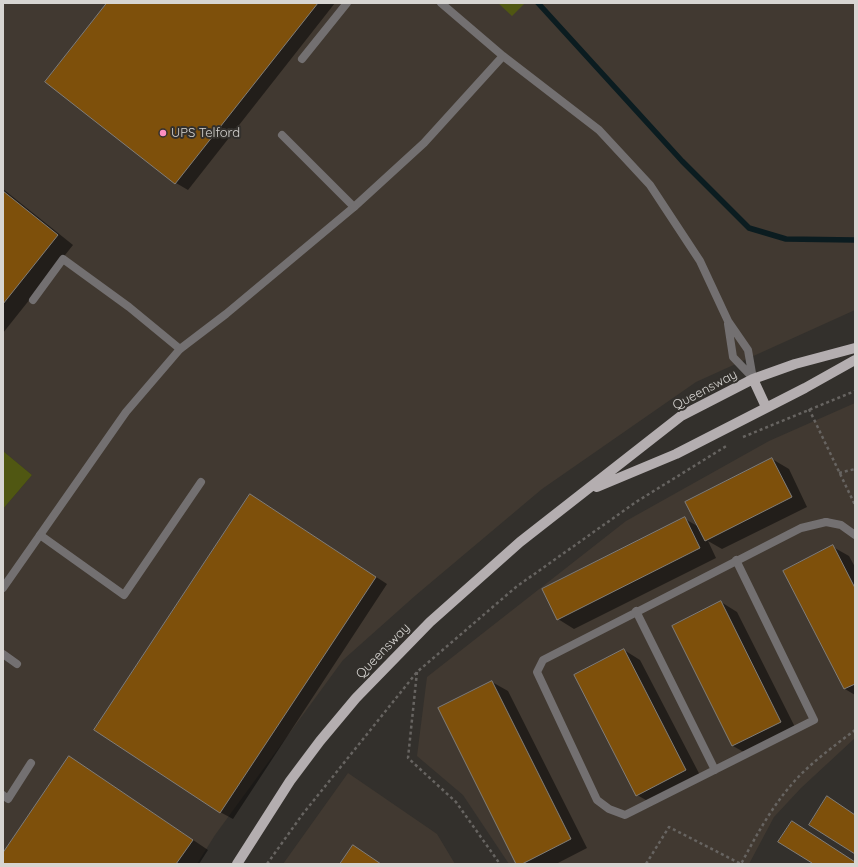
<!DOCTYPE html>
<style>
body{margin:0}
#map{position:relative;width:858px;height:867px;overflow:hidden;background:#33302c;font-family:Quicksand,sans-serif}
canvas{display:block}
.frame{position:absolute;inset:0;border:4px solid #d7d5d2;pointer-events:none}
</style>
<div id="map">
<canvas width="858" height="867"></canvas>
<div class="frame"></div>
</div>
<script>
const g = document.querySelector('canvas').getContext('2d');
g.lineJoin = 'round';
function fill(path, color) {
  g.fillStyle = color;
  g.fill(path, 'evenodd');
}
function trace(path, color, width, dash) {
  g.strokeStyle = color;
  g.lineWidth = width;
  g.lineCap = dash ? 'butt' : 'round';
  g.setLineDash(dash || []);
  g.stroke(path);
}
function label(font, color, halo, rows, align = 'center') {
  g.font = font + ' Quicksand,sans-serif';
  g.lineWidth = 4;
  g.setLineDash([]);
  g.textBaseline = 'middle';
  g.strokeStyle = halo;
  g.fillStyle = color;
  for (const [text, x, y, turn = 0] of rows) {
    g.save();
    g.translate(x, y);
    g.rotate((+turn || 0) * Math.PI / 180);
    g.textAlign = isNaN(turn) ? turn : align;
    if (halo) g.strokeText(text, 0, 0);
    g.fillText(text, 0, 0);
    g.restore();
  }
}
const built = new Path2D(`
 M3,3H855V310L696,382L542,489L416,595L343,660L215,835L197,864H3V509L32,475L3,451Z
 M855,403V738L801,788L774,817L749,864H509L463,795L417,756L427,677L626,521L769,441Z
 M348,773L437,834L455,864H283Z`);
const green = new Path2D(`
 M498,3H525L512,16Z
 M3,451L32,475L3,509Z`);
const shadow = new Path2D(`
 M109,3H335L188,190L176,183L47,82Z
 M3,189L73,245L3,333Z
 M772,459L789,469L807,507L722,549L708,541L716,558L574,629L558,619L685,519L699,527Z
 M251,495L387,584L233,819L220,812Z
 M833,547L849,556L855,567V695L845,689L784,572Z
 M721,602L737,612L797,731L749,755L733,746L673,626Z
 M624,650L640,660L702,779L653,804L637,795Z
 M492,682L508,691L587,848L556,864H517Z
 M85,767L208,850L199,864H3V855Z`);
const stream = new Path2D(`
 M538,3L682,161L749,228L786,239L855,240`);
const building = new Path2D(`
 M107,3H318L175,184L45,82Z
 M3,191L58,235L3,304Z
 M772,458L792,497L705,541L685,502Z
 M250,494L376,577L220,813L94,730Z
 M685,517L700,548L557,620L542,589Z
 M833,545L855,588V684L844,689L783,571Z
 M721,601L781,722L732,746L672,626Z
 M624,649L686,770L636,796L574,675Z
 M492,681L571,839L522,864H516L438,708Z
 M69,756L193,840L176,864H3V853Z
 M827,796L855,815V854L809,825Z
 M792,821L855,862V864H811L812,863L778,842Z
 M353,845L381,864H340Z`);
const path = new Path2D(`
 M809,409L855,505
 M743,437L855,391
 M839,473L855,469
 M417,672L408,758L456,802L500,864
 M267,864L302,815L417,672L516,587L636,502L728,445
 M646,864L669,827L741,864C756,836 771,808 792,784C810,763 833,747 855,730`);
const lane = new Path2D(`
 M302,59L347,3
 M282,135L354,207
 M33,300L63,259L129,307L180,349
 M40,535L124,595L201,482
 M736,560L814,720L625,815L609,809L597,800L537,672L543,660L801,528L826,522
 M636,611L715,770
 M3,654L17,664
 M3,795L8,799L31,763`);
const street = new Path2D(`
 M441,3L503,56L599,130L650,185L700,261L728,321L748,350L753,379
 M728,324L733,357L753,378
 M826,522L841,525L855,535
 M3,588L126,412L180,349L226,314L354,207L424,143L503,56`);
const primary = new Path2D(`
 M753,379L766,407
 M597,487L676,454L805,388L855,360
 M237,864L290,781L320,741L356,698L430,622L520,542L681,416L753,379L795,364L855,348`);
const markers = [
 [163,133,4,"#fd8ec0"]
];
const poiNames = [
 ["UPS Telford",171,133]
];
const streetNames = [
 ["Queensway",705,390,-28],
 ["Queensway",383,651,-46]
];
fill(built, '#413931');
fill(green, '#505712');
fill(shadow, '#0007');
trace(stream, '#0b1c20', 5.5);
fill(building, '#7e500b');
trace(building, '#817d78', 1);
trace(path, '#676461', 2.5, [3, 3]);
trace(lane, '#737071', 8);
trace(street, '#737071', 8);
trace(primary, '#b4aeb0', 10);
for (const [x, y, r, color] of markers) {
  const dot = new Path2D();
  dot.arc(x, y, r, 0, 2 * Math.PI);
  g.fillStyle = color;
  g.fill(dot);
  trace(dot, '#33302c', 1.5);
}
label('13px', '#d7d5d2', '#33302c', poiNames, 'left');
label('13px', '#d7d5d2', '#33302c', streetNames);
</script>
